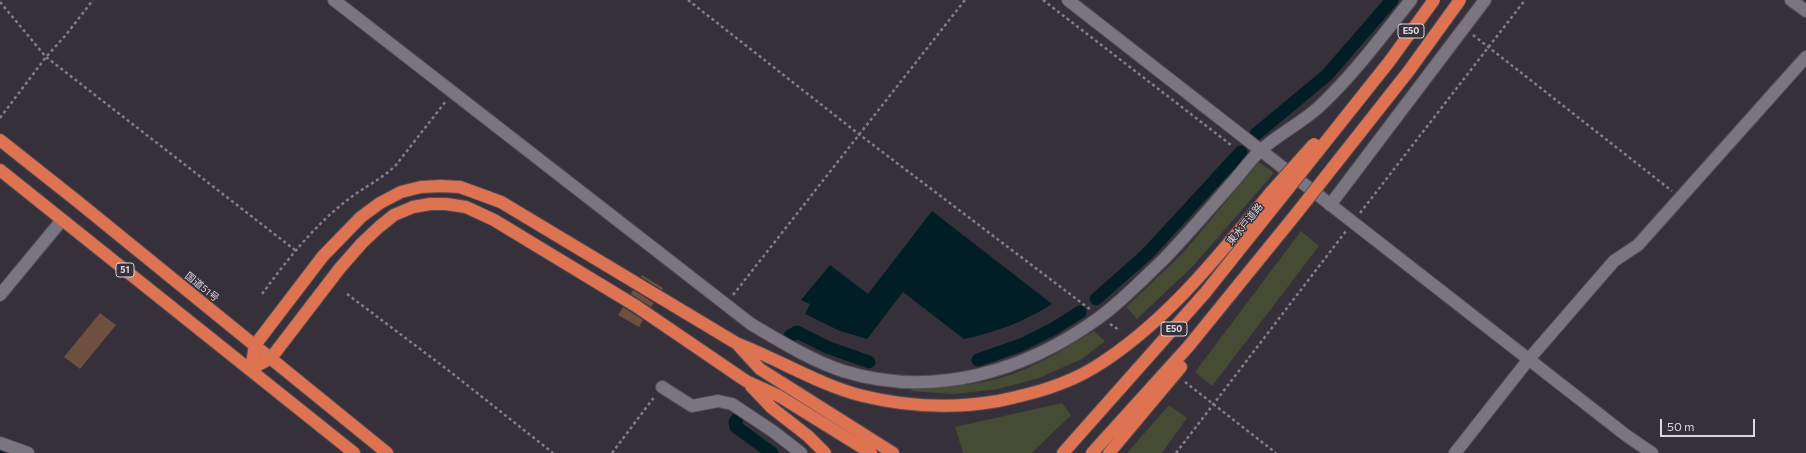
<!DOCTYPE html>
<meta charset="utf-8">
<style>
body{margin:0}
#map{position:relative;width:1806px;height:453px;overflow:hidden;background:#36303b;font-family:Commissioner,sans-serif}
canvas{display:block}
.scale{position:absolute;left:1660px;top:419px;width:95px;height:18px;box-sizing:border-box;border:2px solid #dad6dd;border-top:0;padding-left:5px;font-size:12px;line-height:14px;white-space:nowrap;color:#dad6dd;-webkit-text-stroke:3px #36303b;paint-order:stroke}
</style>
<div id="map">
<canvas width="1806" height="453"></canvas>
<div class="scale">50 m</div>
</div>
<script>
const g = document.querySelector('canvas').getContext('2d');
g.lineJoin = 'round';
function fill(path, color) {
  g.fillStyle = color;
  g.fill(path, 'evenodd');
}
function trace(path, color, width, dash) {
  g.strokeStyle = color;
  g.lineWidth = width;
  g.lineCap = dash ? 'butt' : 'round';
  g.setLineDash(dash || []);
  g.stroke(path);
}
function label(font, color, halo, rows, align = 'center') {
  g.font = font + ' Commissioner,"Noto Sans JP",sans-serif';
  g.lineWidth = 3;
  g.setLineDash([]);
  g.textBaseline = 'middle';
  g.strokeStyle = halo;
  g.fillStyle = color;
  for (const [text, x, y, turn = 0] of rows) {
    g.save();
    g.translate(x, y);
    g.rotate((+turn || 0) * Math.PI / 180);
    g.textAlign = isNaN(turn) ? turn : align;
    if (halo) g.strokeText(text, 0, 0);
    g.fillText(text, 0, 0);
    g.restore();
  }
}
const green = new Path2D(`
 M1259,162L1274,173L1193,266L1137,319L1126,307L1182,254Z
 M1301,231L1319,246L1212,386L1195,372Z
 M1094,331L1105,341L1082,359L1039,378L998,389L953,394L911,391L912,388C941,386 976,386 1004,377C1037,367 1065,348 1094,331Z
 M1062,403L1071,415L1032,453H963L955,427Z
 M1169,405L1187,418L1162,453H1127Z`);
const water = new Path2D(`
 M932,211L1052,304C1024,322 996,332 964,339L903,292L867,339L840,331L805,314L810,304L801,300L830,265L868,294Z`);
const canal = new Path2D(`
 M1256,134L1327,75L1392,0
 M1096,299L1147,254L1241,152
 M790,336L797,332L827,347L869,362
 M978,360L1021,345L1053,329L1080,312
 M737,419L735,422L736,427L772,453
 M0,453H1`);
const building = new Path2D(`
 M642,275L663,288L662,290L641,277Z
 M633,290L654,303L651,307L631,294Z
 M623,307L643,320L639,327L618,315Z
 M100,313L116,325L80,369L64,357Z`);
const path = new Path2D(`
 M688,0L860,135L1091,310
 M1043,0L1231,145
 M0,2L46,57L295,250
 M1473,35L1672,191
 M0,118L46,57L65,36L93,0
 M1360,213L1525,0
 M262,294C287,260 313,227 346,201C362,188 381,180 396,165L446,101
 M347,294L448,370L553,453
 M733,295L965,0
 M1110,324L1119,330
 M1185,382L1276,453
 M612,453L655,396
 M1176,453L1346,231`);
const minor = new Path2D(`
 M334,0L751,324C780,341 810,360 843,371C933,399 1025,372 1100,317C1122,301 1144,278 1164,259C1188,234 1210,208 1233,182C1242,172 1250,160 1260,151C1278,134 1302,123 1320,106C1354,74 1382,36 1411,0
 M1068,0L1627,436L1652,453
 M1791,0L1806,11
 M1330,205L1485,0
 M0,295L62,220
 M662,387L692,406L718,401L732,404L774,432L801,453
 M0,443L28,453
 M1455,453L1529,359L1614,261L1638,245L1806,57`);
const highway = new Path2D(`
 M0,140L77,201L387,453
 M0,170L354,453
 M738,345L760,369L893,453
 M251,369L255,345L323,256L361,217L380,203L401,192L421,187L441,186L460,187L501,202L736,343C778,359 819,385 863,396C908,407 952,409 998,401C1032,394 1066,385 1095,367C1166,323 1219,255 1271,192
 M251,369L271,358L340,268L362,243L379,227L394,215L413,207L430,204H446L466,207L494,220L636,306L746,381L779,396L871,453
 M751,386L772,408L808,436L825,453
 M1063,453L1205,293L1280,199
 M1092,453L1188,347L1296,214
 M1109,453L1181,367`);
const highwayBridge = new Path2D(`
 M1271,192L1314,144
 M1280,199L1389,62L1434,0
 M1296,214L1408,72L1460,0`);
const shields = [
 [1411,31,26],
 [125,270,18],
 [1174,329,26]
];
const shieldNames = [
 ["E50",1411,31],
 ["51",125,270],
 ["E50",1174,329]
];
const streetNames = [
 ["東水戸道路",1245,224,-51],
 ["国道51号",202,287,39]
];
fill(green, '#454c33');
fill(water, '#011e26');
trace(canal, '#011e26', 13);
fill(building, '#6d503f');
trace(minor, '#534d56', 14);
trace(highway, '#534d56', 14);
trace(path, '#837e87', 2.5, [3, 3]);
trace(minor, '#7b7481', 12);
trace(highway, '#de7352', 12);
trace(highwayBridge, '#534d56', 14, []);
trace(highwayBridge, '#de7352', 12);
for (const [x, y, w] of shields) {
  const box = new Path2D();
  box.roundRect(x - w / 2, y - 7, w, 14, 3);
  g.fillStyle = '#36303b';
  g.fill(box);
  trace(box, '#dad6dd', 1);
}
label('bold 9px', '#dad6dd', null, shieldNames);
label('10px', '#dad6dd', '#36303b', streetNames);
</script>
